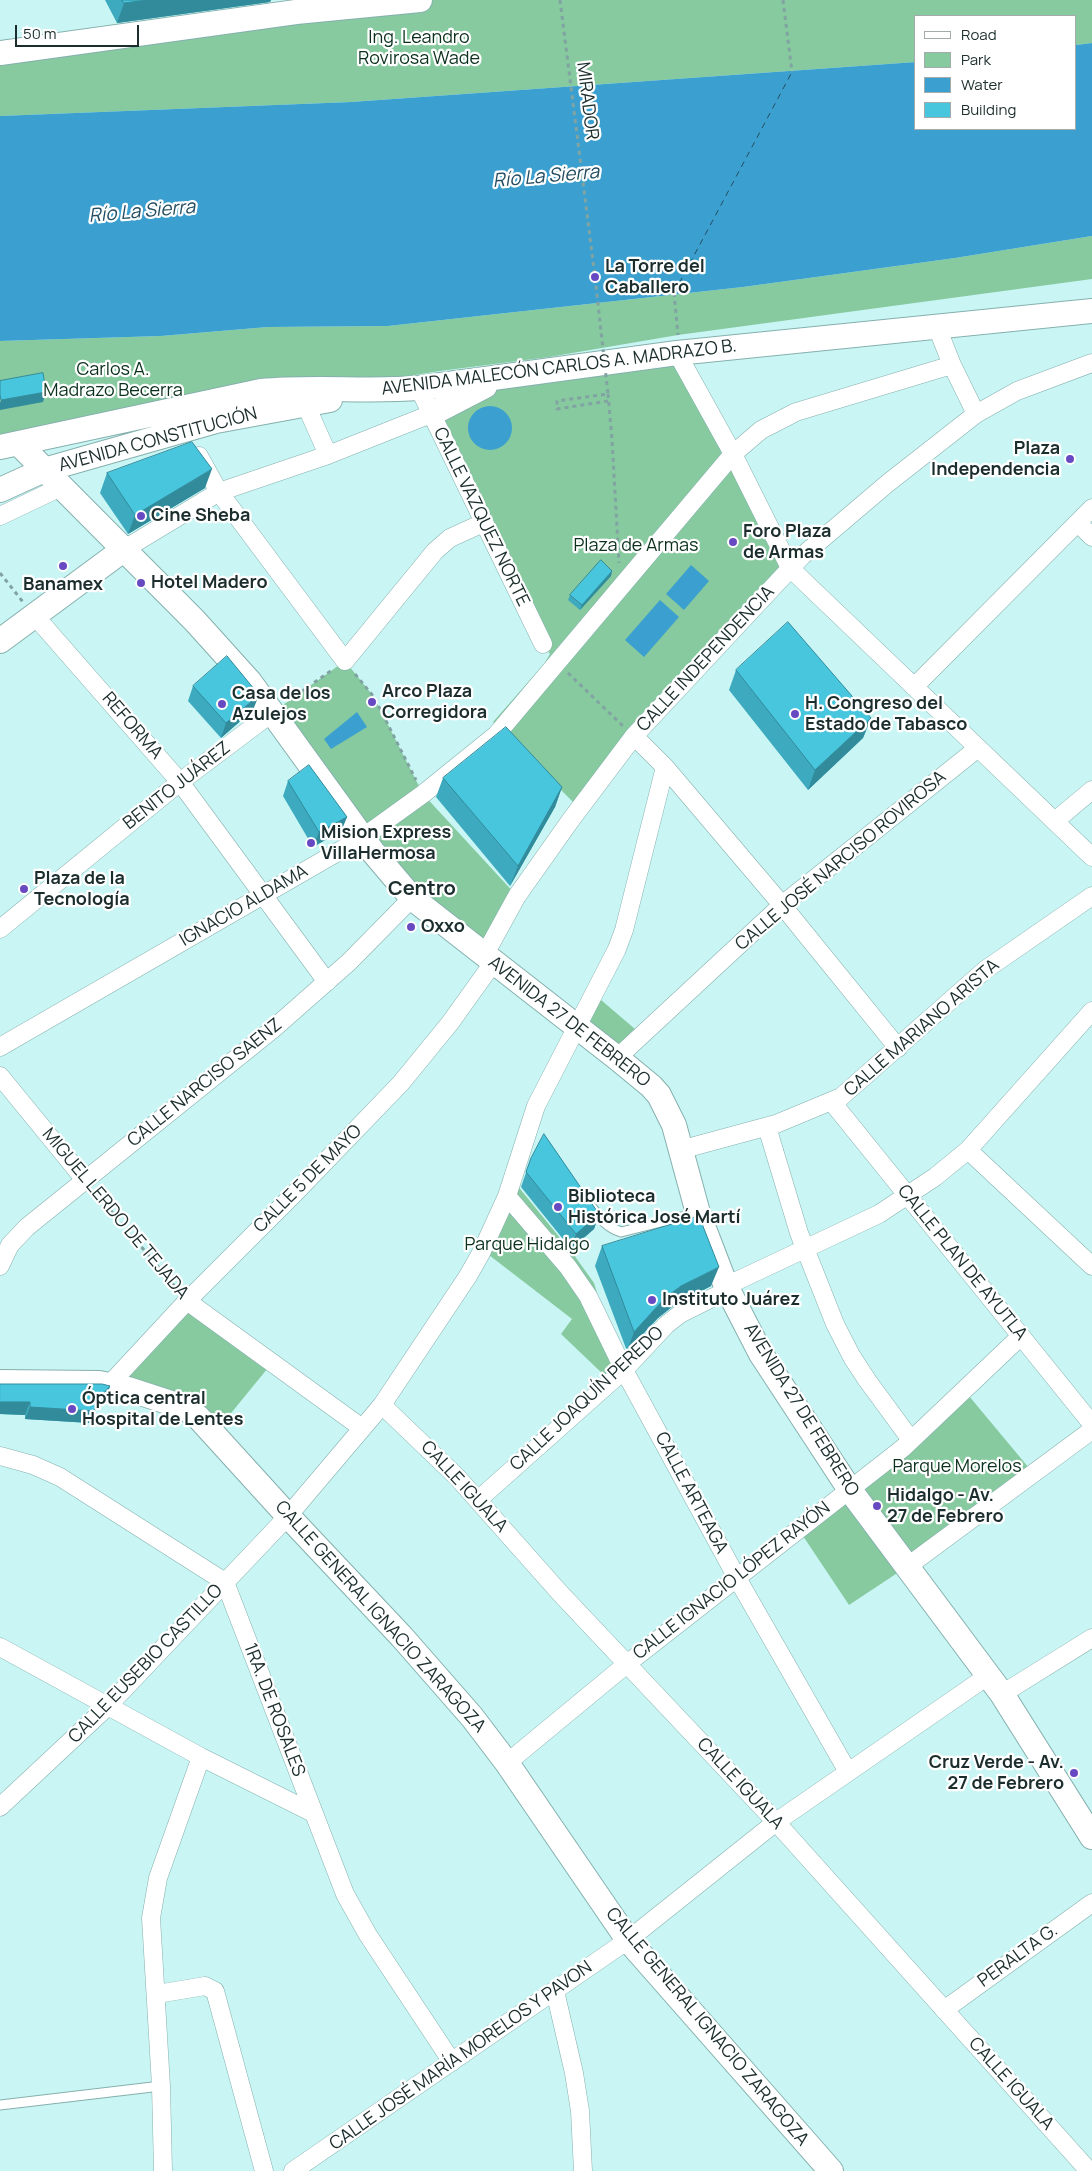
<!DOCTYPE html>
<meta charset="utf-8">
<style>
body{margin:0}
#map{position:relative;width:1092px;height:2171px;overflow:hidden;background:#c9f6f5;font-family:Manrope,sans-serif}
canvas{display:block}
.legend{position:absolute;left:914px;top:15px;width:162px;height:115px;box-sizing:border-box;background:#fff;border:1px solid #a4abab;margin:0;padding:6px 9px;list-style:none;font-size:15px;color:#1b2d2c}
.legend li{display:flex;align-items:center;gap:10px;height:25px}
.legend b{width:25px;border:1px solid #a4abab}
.scale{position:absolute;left:15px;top:25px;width:124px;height:22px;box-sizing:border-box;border:2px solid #1b2d2c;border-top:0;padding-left:6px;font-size:15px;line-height:18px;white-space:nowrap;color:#1b2d2c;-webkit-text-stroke:4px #fff;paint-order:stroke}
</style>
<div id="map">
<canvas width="1092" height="2171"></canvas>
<ul class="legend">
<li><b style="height:6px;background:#fff"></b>Road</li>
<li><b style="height:14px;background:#87ca9f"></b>Park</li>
<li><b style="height:14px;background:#3ba0cf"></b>Water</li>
<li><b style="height:14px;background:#47c6de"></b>Building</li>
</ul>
<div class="scale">50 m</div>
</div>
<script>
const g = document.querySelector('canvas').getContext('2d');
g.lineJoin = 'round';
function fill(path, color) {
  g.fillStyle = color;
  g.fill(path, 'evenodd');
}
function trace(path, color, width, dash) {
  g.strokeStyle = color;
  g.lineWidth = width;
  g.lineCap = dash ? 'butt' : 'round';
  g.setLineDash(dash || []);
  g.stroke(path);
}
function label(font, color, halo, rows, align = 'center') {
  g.font = font + ' Manrope,sans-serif';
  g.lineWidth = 4.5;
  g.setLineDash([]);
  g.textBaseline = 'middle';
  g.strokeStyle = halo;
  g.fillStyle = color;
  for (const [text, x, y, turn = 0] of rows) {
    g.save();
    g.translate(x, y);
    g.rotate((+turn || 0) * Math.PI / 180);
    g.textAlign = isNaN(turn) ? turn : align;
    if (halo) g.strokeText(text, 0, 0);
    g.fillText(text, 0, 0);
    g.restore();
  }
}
const green = new Path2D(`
 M414,0H1092V43L1076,45V16H916V62L351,102L0,116V53Z
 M1092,236V279L678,335L549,357L440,371L84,428L0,447V341L161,336L268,327L388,326L743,287L955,258Z
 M677,353L790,568L579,808L493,722L544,664L550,654L543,644L431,414L499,378Z
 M345,661L374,697L423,794L517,896L484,956L450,929L273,712Z
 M594,994L642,1035L617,1058L576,1026Z
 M516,1184L574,1255L594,1283L617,1358L605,1376L561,1334L572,1319L489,1255Z
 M187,1301L272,1363L214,1434L109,1385Z
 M964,1390L1034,1474L908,1566L849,1605L799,1530Z`);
const water = new Path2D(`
 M1092,43V236L955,258L743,287L388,326L268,327L161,336L0,341V116L351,102L916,62V129H1076V45Z
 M468 428a22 22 0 1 1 44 0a22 22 0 1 1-44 0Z
 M691,565L709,581L684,610L666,594Z
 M660,600L679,617L644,657L625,640Z
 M357,712L367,727L331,749L324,739Z`);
const ferry = new Path2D(`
 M674,293L792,72`);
const path = new Path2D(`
 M783,0L792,72
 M674,293L678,335
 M608,394L612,439L619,563
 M0,573L23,602
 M568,673L623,726
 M355,674L374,697L416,780
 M288,701L332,670
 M95,1192L177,1289`);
const lane = new Path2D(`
 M591,1206C600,1218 606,1227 621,1232L697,1213
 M0,2105L161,2086`);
const street = new Path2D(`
 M937,327L952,365L976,414
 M677,353L733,454L790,568L1092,857
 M419,388L543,644
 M301,394L328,455
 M199,456L219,492L345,661L435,551L450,538L483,523
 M0,516L61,487
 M1078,523L1092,537
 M123,550L219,492L328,455L431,414
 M35,616L180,782L327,982
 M914,687L1092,508
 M634,736L665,767L782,905L898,1048
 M1055,821L1092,790
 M0,929L180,782L273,712
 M484,956L517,896L570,821L634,736L802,556L888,483L976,414L1017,391L1092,363
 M0,1047L362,838L423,794L496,735L733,454L761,430L796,412L952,365
 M617,1058L782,905L978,748
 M0,1076L85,1180
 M832,1102L1092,1424
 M767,1127L799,1233L835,1324L852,1357L867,1380L911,1440
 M680,1150L776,1124L841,1097L985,970L1092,896
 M968,1150L1092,1266
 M507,1196L568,1267L588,1296L624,1370L737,1578L848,1772
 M0,1266L10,1245L27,1227L273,1029L349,962L412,898
 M726,1286L879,1214L935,1177L968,1150L1092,1011
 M187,1301L362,1428
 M109,1385L187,1301L295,1193L401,1083L450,1023L493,963
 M382,1405L457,1477L560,1593L776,1822L1089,2171
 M0,1456L33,1465L60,1477L225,1582L345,1894L368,1935L452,2062
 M478,1500L624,1370L666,1325L680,1314L728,1290
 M908,1566L1092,1430
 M0,1647L201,1757L313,1813
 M1002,1694L1092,1638
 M507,1763L628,1663L903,1448L1021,1336
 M0,1807L107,1707L288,1516L382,1405L468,1276L481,1253L507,1196L536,1106L617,949L624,930L665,767
 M555,1991L574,2073L580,2111L583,2171
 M157,1994L205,1986L215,1991L264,2171
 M944,2010L1092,1903
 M163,2171L161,2086L151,1918L158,1878L201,1757
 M293,2171L628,1940L776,1822L989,1675`);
const secondary = new Path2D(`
 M0,53L296,12L420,0
 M431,414L485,386
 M19,444L195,621L250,682L373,852L412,898L617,1058L651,1086L659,1095L674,1125L698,1213L726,1286L761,1354L850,1490L1002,1694L1092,1837
 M0,447L261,391C314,386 367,392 419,388L677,353L1092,311
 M0,490L44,470L216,421L330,400
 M0,641L123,550
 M0,1382L99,1383L128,1389L174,1404L185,1408L198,1417L288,1516L402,1637L472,1717L507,1763L628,1940L831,2171`);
const pathBridge = new Path2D(`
 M560,0L595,277L608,394L557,401V409L608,401`);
const wall = new Path2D(`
 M105,0H271L270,2L117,23Z
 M107,473L205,488L128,534L100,493Z
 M611,576L580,610L568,600L570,595Z
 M736,670L871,718L863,738L808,790L729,690Z
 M193,686L253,710L221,738L188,701Z
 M443,778L562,787L555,807L510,886L436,797Z
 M288,781L347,817L341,831L313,847L283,796Z
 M531,1158L599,1214L594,1229L571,1249L521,1187Z
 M602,1246L711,1286L673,1306L658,1318L627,1351L595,1266Z
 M0,1384L110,1386L106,1398L96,1409L90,1423L25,1419V1415L0,1414Z`);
const shadedWall = new Path2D(`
 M148,0H271L270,2L117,23L124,3Z
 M46,392L43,402L0,410V403L1,400Z
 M212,469L205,488L128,534L135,515Z
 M612,571L611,576L580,610L582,605Z
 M259,695L253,710L221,738L226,723Z
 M871,718L863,738L808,790L815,770Z
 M562,787L555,807L510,886L518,866Z
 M347,817L341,831L313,847L319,832Z
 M599,1214L594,1229L571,1249L576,1234Z
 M719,1267L711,1286L673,1306L658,1318L627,1351L634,1332L665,1298L681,1286Z
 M110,1386L106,1398L96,1409L90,1423L25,1419L30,1407L101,1396Z
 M0,1402H30L25,1415L0,1414Z`);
const building = new Path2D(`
 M122,0H148L124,3Z
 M43,373L46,392L1,400L0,395V381Z
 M192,442L212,469L135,515L107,473Z
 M601,560L612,571L582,605L570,595Z
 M788,622L871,718L815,770L736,670Z
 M227,656L259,695L226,723L193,686Z
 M506,727L562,787L518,866L443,778Z
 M309,765L347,817L319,832L288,781Z
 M544,1134L599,1214L576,1234L526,1172L531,1158Z
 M699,1216L719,1267L681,1286L665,1298L634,1332L602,1246Z
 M0,1384H102L110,1386L101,1396L94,1411L30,1407V1402H0Z`);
const markers = [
 [595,277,5,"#6749c1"],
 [1070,459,5,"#6749c1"],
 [141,516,5,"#6749c1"],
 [733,542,5,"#6749c1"],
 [63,566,5,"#6749c1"],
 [141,583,5,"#6749c1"],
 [372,702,5,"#6749c1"],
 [222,704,5,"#6749c1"],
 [795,714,5,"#6749c1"],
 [311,843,5,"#6749c1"],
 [24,889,5,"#6749c1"],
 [411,927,5,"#6749c1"],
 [558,1207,5,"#6749c1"],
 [652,1300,5,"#6749c1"],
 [72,1409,5,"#6749c1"],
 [877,1506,5,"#6749c1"],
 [1074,1773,5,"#6749c1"]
];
const parkNames = [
 ["Ing. Leandro",419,38],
 ["Rovirosa Wade",419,59],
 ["Carlos A.",113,370],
 ["Madrazo Becerra",113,391],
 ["Plaza de Armas",636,546],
 ["Parque Hidalgo",527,1245],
 ["Parque Morelos",957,1467]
];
const streetNames = [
 ["MIRADOR",587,101,83],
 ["AVENIDA MALECÓN CARLOS A. MADRAZO B.",559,368,-7],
 ["AVENIDA CONSTITUCIÓN",158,440,-15],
 ["CALLE VAZQUEZ NORTE",481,517,64],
 ["CALLE INDEPENDENCIA",706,659,-47],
 ["REFORMA",132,726,49],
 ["BENITO JUÁREZ",177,786,-38],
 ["CALLE JOSÉ NARCISO ROVIROSA",841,861,-40],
 ["IGNACIO ALDAMA",244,906,-30],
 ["AVENIDA 27 DE FEBRERO",569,1022,38],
 ["CALLE MARIANO ARISTA",922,1028,-41],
 ["CALLE NARCISO SAENZ",205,1083,-39],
 ["CALLE 5 DE MAYO",308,1179,-45],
 ["MIGUEL LERDO DE TEJADA",115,1214,50],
 ["CALLE PLAN DE AYUTLA",962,1263,51],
 ["CALLE JOAQUÍN PEREDO",587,1399,-43],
 ["AVENIDA 27 DE FEBRERO",801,1410,58],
 ["CALLE IGUALA",464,1487,47],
 ["CALLE ARTEAGA",691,1493,62],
 ["CALLE IGNACIO LÓPEZ RAYÓN",732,1581,-38],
 ["CALLE GENERAL IGNACIO ZARAGOZA",380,1617,48],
 ["CALLE EUSEBIO CASTILLO",146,1664,-46],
 ["1RA. DE ROSALES",274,1710,69],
 ["CALLE IGUALA",740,1784,47],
 ["PERALTA G.",1018,1956,-36],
 ["CALLE GENERAL IGNACIO ZARAGOZA",707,2027,50],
 ["CALLE JOSÉ MARÍA MORELOS Y PAVON",461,2056,-35],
 ["CALLE IGUALA",1011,2084,48]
];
const poiNames = [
 ["La Torre del",605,267],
 ["Caballero",605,288],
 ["Plaza",1060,449,"right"],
 ["Independencia",1060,470,"right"],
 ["Cine Sheba",151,516],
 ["Foro Plaza",743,532],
 ["de Armas",743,553],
 ["Hotel Madero",151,583],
 ["Banamex",63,585,"center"],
 ["Arco Plaza",382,692],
 ["Corregidora",382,713],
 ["Casa de los",232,694],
 ["Azulejos",232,715],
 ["H. Congreso del",805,704],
 ["Estado de Tabasco",805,725],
 ["Mision Express",321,833],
 ["VillaHermosa",321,854],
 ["Plaza de la",34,879],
 ["Tecnología",34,900],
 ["Oxxo",421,927],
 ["Biblioteca",568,1197],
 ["Histórica José Martí",568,1218],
 ["Instituto Juárez",662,1300],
 ["Óptica central",82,1399],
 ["Hospital de Lentes",82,1420],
 ["Hidalgo - Av.",887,1496],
 ["27 de Febrero",887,1517],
 ["Cruz Verde - Av.",1064,1763,"right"],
 ["27 de Febrero",1064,1784,"right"]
];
const waterNames = [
 ["Río La Sierra",546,177,-5],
 ["Río La Sierra",142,212,-5]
];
const quarterNames = [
 ["Centro",422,889]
];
fill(green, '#87ca9f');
fill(water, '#3ba0cf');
trace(ferry, '#244d61', 1, [6, 5]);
trace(lane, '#85b0ae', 11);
trace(street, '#85b0ae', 19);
trace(secondary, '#85b0ae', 26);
trace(path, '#81a3a2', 3, [4, 4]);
trace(lane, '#fff', 9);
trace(street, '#fff', 18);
trace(secondary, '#fff', 24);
trace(pathBridge, '#81a3a2', 3, [4, 4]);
fill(wall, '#3daabf');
fill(shadedWall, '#328b9b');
fill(building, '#47c6de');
trace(building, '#328b9b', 1);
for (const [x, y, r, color] of markers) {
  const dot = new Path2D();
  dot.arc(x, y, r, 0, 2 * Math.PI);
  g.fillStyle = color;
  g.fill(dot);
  trace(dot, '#fff', 2);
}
label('18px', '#0b311c', '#fff', parkNames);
label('18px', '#1b2d2c', '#fff', streetNames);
label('bold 18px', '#1b2d2c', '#fff', poiNames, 'left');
label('italic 19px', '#244d61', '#fff', waterNames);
label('bold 20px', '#1b2d2c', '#fff', quarterNames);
</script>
